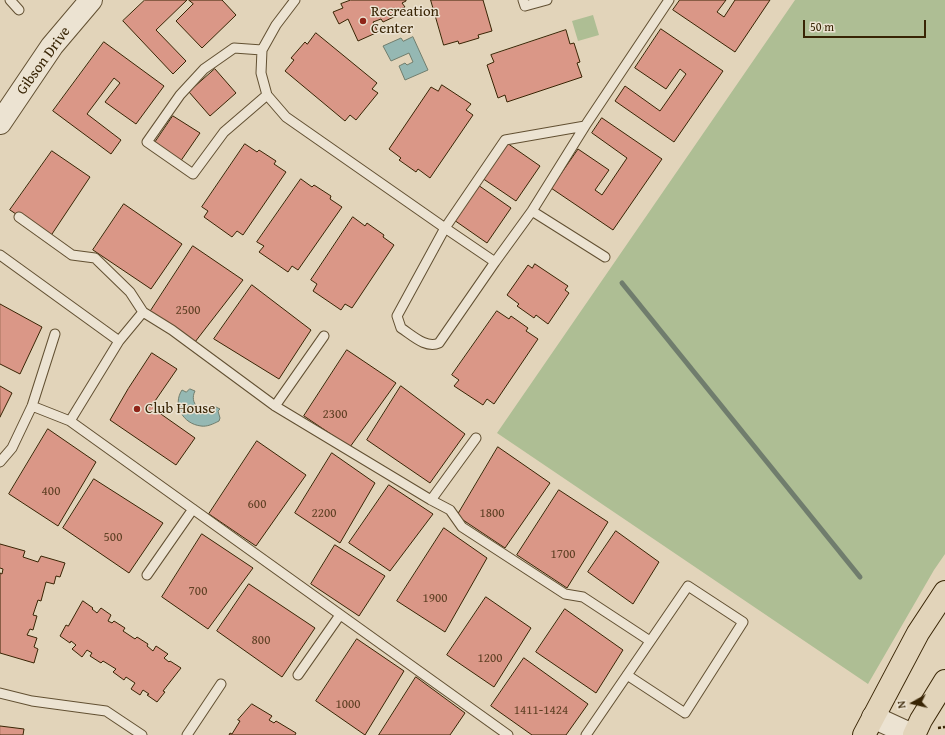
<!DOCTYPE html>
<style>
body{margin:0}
#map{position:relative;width:945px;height:735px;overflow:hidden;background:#e2d4ba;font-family:"Gentium Book Plus",serif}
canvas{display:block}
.north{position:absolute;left:893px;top:683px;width:40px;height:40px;-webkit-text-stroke:3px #ece3d2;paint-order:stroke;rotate:262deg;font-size:11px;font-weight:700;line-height:16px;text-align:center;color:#382404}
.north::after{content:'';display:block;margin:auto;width:14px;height:18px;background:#382404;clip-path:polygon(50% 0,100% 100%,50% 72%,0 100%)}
.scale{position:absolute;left:803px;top:20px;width:123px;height:18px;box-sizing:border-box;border:2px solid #382404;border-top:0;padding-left:5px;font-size:12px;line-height:14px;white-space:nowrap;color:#382404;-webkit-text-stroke:3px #ece3d2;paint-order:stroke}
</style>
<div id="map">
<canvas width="945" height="735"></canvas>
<div class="north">N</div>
<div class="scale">50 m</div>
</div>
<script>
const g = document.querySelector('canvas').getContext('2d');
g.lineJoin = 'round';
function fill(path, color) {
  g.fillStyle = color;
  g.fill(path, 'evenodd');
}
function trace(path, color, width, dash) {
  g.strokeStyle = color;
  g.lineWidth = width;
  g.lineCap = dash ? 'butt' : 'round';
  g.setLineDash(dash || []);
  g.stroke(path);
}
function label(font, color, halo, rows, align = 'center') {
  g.font = font + ' "Gentium Book Plus",serif';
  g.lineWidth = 3;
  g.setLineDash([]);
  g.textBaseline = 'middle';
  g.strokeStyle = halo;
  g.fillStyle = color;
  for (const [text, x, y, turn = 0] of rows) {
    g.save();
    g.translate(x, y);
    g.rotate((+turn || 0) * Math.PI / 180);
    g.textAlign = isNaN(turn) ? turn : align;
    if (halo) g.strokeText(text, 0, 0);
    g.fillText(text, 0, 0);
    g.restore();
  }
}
const green = new Path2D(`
 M795,0H945V554L934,570L868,684L497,433Z
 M593,15L599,35L578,41L572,21Z`);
const water = new Path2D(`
 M413,37L428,70L405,80L399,66L405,63L407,65L413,62L409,53L391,61L383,46L401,38L403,41Z
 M190,389L195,391C189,403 200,413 211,410L214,406L220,409L218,411L220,418L219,421C213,424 207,427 201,426C183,424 172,405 182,390L186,392Z`);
const stream = new Path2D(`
 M622,283L860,577`);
const building = new Path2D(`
 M145,0H187L156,30L186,61L173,74L123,21Z
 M189,0H222L236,15L202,48L176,21L193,4Z
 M351,0H406V1L402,3L405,7L394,12L396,16L383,22L381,19L373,22L378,32L358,41L348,19L339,24L333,12L343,8L341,4Z
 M431,0H483L492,31L478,35L479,38L459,44L458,41L444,45Z
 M680,0H726L717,12L724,17L735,0H770L735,52L673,10Z
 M661,29L723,71L674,142L615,101L625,86L660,111L686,74L680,69L666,89L635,68Z
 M566,30L570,44L574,43L580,62L577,63L582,77L507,102L505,95L498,98L487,65L494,62L491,55Z
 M316,33L377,83L372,89L378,93L356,120L350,115L345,121L285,71L294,60L291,58L305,42L307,44Z
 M104,42L164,86L136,124L105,102L120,83L114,78L87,114L121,140L111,154L53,111Z
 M215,69L236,93L210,116L189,92Z
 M442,85L471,104L466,110L473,115L430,178L418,169L416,172L399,160L401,158L389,149L431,87L438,91Z
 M173,116L200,133L180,162L154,144Z
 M602,118L662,159L613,230L551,188L578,149L609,170L595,190L602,195L627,158L592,133Z
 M507,143L540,166L516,201L482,178Z
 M245,144L257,152L259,150L276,161L274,164L286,172L243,235L237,231L232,237L204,217L208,211L202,207Z
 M52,151L90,177L50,237L10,210Z
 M301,179L312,187L314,185L331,196L330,199L342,207L298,270L292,266L288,272L259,252L264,246L257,242Z
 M478,185L511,208L487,243L454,220Z
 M124,204L182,244L151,289L93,250Z
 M353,217L365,226L367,223L384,235L383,237L394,245L352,308L345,304L341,310L313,291L317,284L311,280Z
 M193,246L243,280L195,342L150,312Z
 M535,264L568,286L565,290L569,293L548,324L536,315L534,318L517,306L519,304L507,295L528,265L532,268Z
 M252,285L311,330L279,379L214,339Z
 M0,304L42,327L20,374L0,364Z
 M497,311L509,319L511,316L528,328L526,331L538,339L494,404L487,399L483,405L454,386L459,380L452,375Z
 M347,350L396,383L350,447L304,416Z
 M152,353L177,369L155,401L158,412L195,438L176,465L110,420L128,389Z
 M0,386L12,393L0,417Z
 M401,386L465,434L430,483L367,440Z
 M48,429L96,462L58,526L9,494Z
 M257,441L306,475L256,546L209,514Z
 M498,447L550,483L505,548L457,516Z
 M332,453L375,483L340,543L295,513Z
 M94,479L163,523L129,573L63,528Z
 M389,485L433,514L390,571L349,543Z
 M559,490L608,522L567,588L517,555Z
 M444,528L487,558L445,632L397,601Z
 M616,531L659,562L633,604L588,572Z
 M202,534L253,568L208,629L162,597Z
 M0,544L25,551L23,557L38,562L41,556L65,563L60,577L56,576L54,584L46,582L41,601L38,600L33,615L37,616L33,630L30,629L27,635L37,638L34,647L38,649L34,663L0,653V573L2,574L3,569L0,568Z
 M335,545L385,576L359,616L311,584Z
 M249,584L315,628L282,677L217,631Z
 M486,597L531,628L494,687L447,655Z
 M83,601L93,608L92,609L97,613L101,608L111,615L108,621L112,623L114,621L125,628L123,631L135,639L137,637L148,644L147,646L153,651L156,646L168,654L164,658L169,662L170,661L181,668L163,691L165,692L157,702L147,695L149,694L143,690L140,695L131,689L135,683L126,677L124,680L113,672L116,669L103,661L101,663L90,656L92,653L87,650L82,657L72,649L76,645L71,641L70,643L60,636L66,625L68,626Z
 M565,609L623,650L596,693L536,652Z
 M357,639L404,671L365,735L316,701Z
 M524,658L588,704L566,735H532L491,706Z
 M416,677L465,713L450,735H379Z
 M252,704L272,716L269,720L274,723L276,721L296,733L295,735H229L230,733L232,734L240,721L238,720Z
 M0,726L24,729L23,735H0Z`);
const path = new Path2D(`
 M938,728L945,727`);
const service = new Path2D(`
 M10,0L19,10
 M295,0L276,25L262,50L261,73L267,95L286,117L445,228L495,262L532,211L585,126L669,0
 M523,0L525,6L547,0
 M262,50L234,48L204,69L180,95L147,142L193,174L224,132L267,95
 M532,211L605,257
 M19,217L72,255L95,258L130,292L143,312L172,330L275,406L431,500L450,510L462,527L565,594L583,597L650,641
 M0,255L119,341
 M495,262L439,343C426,349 412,335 401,328L397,316L445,228L505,140L585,126
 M32,406L70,421L508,735
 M275,406L324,336
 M70,421L119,341L143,312
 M0,462L12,448L32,406L55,334
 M431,500L476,438
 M147,575L193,509
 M298,675L340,615
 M0,693L32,701L106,711L142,735
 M187,735L221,684
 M586,735L688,586L743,622L685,713L627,675`);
const tertiary = new Path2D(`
 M0,123L52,46L91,0
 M873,717L912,735`);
const primary = new Path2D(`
 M864,735L918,633L945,592
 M914,735L921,720L945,681`);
const markers = [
 [363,21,4,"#8f2418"],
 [137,409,4,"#8f2418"]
];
const numberNames = [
 ["2500",188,311],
 ["2300",335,415],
 ["400",51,492],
 ["600",257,505],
 ["2200",324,514],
 ["1800",492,514],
 ["500",113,538],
 ["1700",563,555],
 ["700",198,592],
 ["1900",435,599],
 ["800",261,641],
 ["1200",490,659],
 ["1000",348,705],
 ["1411-1424",541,711]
];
const poiNames = [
 ["Recreation",371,12],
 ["Center",371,29],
 ["Club House",145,409]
];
const streetNames = [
 ["Gibson Drive",44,61,-54]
];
fill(green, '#aebe94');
fill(water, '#95b8b3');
trace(water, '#707d6d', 1);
trace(stream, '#707d6d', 5);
fill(building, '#da9787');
trace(building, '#382404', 1);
trace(service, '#625032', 11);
trace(tertiary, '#625032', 24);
trace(primary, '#382404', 24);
trace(path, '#382404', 2.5, [3, 2]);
trace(service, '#ece3d2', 9);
trace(tertiary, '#ece3d2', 22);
trace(primary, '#e2d4ba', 22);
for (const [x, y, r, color] of markers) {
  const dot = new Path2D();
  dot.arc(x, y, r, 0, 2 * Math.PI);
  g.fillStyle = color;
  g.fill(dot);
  trace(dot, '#ece3d2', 1.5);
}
label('13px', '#604125', null, numberNames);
label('15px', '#382404', '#ece3d2', poiNames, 'left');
label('15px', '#382404', '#ece3d2', streetNames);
</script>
